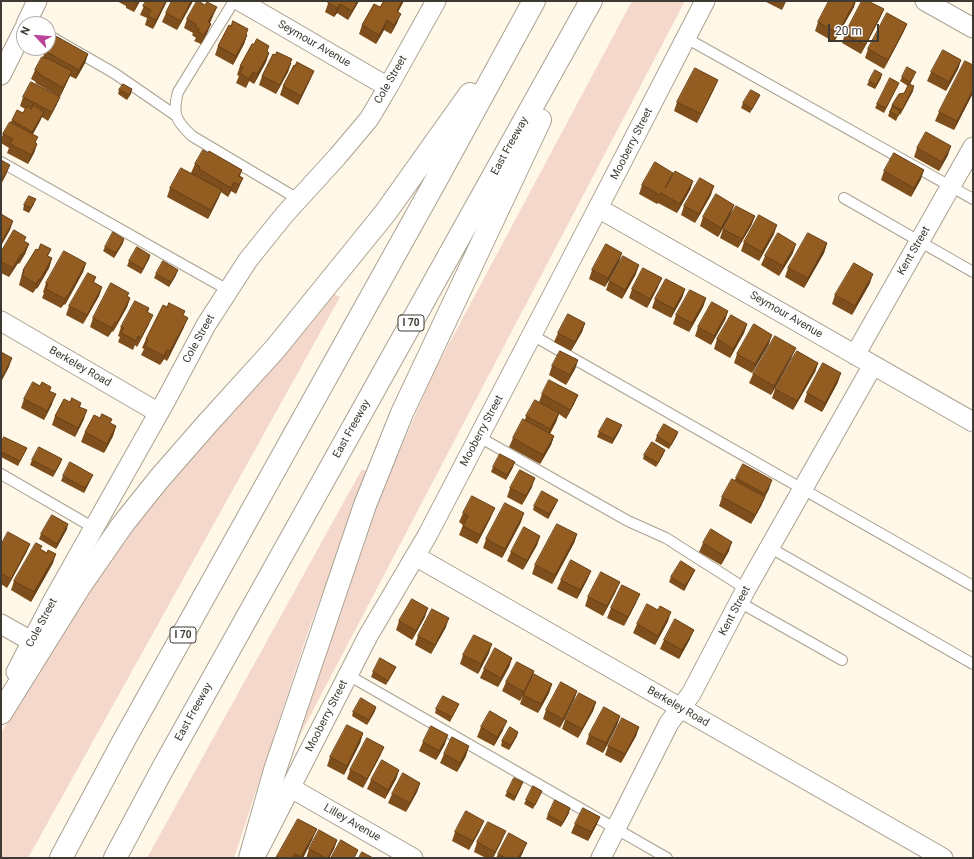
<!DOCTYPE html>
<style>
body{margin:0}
#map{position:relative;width:974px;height:859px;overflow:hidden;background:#fff8e9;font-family:Roboto,sans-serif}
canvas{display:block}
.frame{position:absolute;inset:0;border:2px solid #3e3a33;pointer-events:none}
.north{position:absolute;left:16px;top:16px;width:40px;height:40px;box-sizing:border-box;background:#fff;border:1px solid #b2b0ad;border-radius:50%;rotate:296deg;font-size:11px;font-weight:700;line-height:16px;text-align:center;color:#3e3a33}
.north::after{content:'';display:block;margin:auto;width:14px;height:18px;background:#ba449a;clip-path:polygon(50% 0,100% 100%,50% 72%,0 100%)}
.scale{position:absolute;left:828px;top:24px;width:51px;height:18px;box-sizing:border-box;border:2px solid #3e3a33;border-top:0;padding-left:5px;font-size:12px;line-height:14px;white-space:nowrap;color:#3e3a33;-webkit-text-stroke:3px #fff;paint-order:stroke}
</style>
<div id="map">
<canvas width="974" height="859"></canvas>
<div class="frame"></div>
<div class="north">N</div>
<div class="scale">20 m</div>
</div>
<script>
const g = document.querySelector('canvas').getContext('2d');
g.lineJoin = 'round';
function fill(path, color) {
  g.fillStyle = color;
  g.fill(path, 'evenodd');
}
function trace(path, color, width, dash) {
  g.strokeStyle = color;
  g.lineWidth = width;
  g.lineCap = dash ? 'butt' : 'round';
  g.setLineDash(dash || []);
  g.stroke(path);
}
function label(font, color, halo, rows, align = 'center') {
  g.font = font + ' Roboto,sans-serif';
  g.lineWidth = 4;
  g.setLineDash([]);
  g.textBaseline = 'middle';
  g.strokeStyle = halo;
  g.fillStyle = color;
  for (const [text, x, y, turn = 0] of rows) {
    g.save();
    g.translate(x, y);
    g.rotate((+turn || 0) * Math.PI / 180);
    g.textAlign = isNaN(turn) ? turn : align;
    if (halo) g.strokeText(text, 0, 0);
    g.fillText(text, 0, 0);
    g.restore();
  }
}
const green = new Path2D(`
 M632,1H685L298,739L381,494L434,372Z
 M334,294L340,297L28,858H1V734L32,675L74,612L140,520L195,452L311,324Z
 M362,469L368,472L308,632L234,858H147Z`);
const lane = new Path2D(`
 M234,1L178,92C172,114 176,121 192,136L298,199
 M48,35L114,73L175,115
 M686,38L973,199
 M1,162L228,290
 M844,198L973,272
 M532,335L973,586
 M479,437L628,521L666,538L746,589
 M1,474L94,528
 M769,547L973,664
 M739,602L842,660
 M348,675L667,858`);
const street = new Path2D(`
 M240,1L388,87
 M925,1L973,28
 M26,24L37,1
 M1,75L24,29
 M598,208L973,422
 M1,321L159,413
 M855,355L973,147
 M415,556L943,858
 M1,624L31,641
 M16,672L51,604L166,400L206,325L248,260L285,214L337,157L369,119L388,87L436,1
 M291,788L413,858
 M258,851L368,636L427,536L598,208L705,1
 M601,858L669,723L691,694L746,589L873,365`);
const highway = new Path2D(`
 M1,713L80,586L123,524L159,479L207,424L275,349L386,212L470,94
 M61,858L123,742L434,184L534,1
 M115,858L163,768L591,1
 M250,858L275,770L365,505L402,413L540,120`);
const wall = new Path2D(`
 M117,1H140L134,12L126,8V6Z
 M146,1H167L153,29L145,25L147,18L140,15Z
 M172,1H193L177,30L162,22L166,13Z
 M329,1H359L348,20L337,13L334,17L325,12Z
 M384,1H404L398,12L397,23L391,34L384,30L376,44L359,34L362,25L380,7Z
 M764,1H786L782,10Z
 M205,5L213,16L210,23L211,24L207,33L201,44L194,41L196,38L192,35L193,33L184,28L187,19Z
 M854,7L834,42L815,31L818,22Z
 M884,9L880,18L861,54L842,43L845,34Z
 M907,24L903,33L884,69L865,58L868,49Z
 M246,35H247L244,44L233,65L215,55L218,46Z
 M45,51L88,54L85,63L76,79L70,76L68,80L60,97L35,83L36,82L31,79L35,70L43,57Z
 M267,52L269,53L266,62L254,84L249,81L246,88L236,83L239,76L237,75L240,66Z
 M292,59L290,63H291L288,72L276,94L259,85L262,76Z
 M961,60L958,69L946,91L927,81L931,72Z
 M973,65V93L954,130L935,121L939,112Z
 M295,66L314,71L310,80L298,105L280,95L283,86Z
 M914,76L910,84L913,91L900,115L899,114L896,121L888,116L892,105L904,93L908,86L900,81L902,77Z
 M881,78L875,89L867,85L869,81Z
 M899,83L884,113L875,108L877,104Z
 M132,89L131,94L127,100L118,94L119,90Z
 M714,89L697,123L674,111L677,102Z
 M760,95L758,99L750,113L741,108L743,103Z
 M23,97H60L56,106L48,121L42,117L40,121L33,134L36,143L37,144L34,153L28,164L7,153L9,148L1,143V140L3,134L12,120L23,113L25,109L20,106Z
 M917,148L948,155L939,171L914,157Z
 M208,153L242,170L240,176L243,178L239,187L236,194L231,191L228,197L221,192L218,199L208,219L167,197L170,188L191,173L195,164Z
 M884,171L921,179L911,197L881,180Z
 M671,178L693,181L690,190L677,213L658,203L657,204L639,194L642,185Z
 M711,195L695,223L681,215L684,206Z
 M34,204L29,213L23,210L24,205Z
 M731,214L718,237L700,226L703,217Z
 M755,216L751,226L738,248L720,238L723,229Z
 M774,234L759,261L741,251L744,242Z
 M24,242L29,244L25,254L19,264L18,263L9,277L1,273V252Z
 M123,243L114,258L103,251L105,247Z
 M827,243L824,253L804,288L785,277L788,268Z
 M51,249L48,256L52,258L49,268L37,289L36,288L33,293L19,285L23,270L38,250Z
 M793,253L779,276L761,265L765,256Z
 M150,255L149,259L141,274L127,266L129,261Z
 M619,262L605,287L589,279L592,270Z
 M86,263L83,272L65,305L64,304L61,308L42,298L44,293L43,292L46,283Z
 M156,274L176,275L169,287L154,278Z
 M636,274L622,299L606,290L609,281Z
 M96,277L94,282L102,287L99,296L83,324L66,315L69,306Z
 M870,283L852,315L832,304L835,295Z
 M658,287L647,308L629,298L632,289Z
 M685,289L682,298L671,318L652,308L655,299Z
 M128,297L130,298L127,307L113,332L112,331L108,337L90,327L93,318Z
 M706,298L703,307L689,332L673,324L676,315Z
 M149,308L148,312L149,324L137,347L135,345L133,350L118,342L120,337L118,336L121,327Z
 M728,311L725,320L711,345L695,336L698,327Z
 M183,315L184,327L167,361L164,359L160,365L141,355L144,349L142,348L146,339Z
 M585,323L582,332L571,351L554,342L558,333Z
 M747,324L744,333L730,358L714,349L717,339Z
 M769,344L752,373L734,363L737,354Z
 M792,357L771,395L749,383L753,374Z
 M578,360L575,369L566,385L549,375L552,366Z
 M818,363L815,372L793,410L772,398L775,389Z
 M838,382L822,412L804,402L807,393Z
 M40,386L51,387L50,391L52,404L44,420L21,408L24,399Z
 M542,394L578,395L574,404L566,419L559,414L556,422L550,434L554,436L551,445L540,464L509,447L513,438L525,420L526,416L539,402Z
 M70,402L81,403L80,407L84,419L75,437L52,425L55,416Z
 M110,423L116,426L113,436L104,453L81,442L85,432Z
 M620,430L612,444L597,437L599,432Z
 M678,432L676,437L669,449L655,441L657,436Z
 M1,443L27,448L18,466L1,457Z
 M644,455H663L656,467L643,459Z
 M62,459L60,464L53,477L30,465L32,460Z
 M493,467H513L506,480L491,472Z
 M63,476L91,479L84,493L61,481Z
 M736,478L769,489L765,497L761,506L751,524L719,506L722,497L734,481Z
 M532,487L522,505L507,497L510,488Z
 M556,504L548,519L533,510L534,506Z
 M463,513L491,517L477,544L459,535L463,525L459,522Z
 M521,522L502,558L483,548L486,539Z
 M67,529L56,549L39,539L41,534Z
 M577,534L574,543L552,584L532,574L535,565Z
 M540,536L537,545L523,570L507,561L511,552Z
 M703,543L729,551L721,565L699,552Z
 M30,544L26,553L7,588L1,584V545Z
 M53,563L31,602L11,590L14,581Z
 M695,570L693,574L684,591L669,582L671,577Z
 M591,571L587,580L577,599L557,589L561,580Z
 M616,591L603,616L585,606L588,597Z
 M636,603L624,626L607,618L611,608Z
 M425,617L412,640L396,630L399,621Z
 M668,621L655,645L633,633L637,624Z
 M446,627L431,654L415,645L418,636Z
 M690,639L679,659L660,649L664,640Z
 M489,653L478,674L460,664L463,655Z
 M512,658L509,667L498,687L480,678L484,669Z
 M396,667L394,671L386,685L371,677L373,672Z
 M534,671L531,680L552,684L549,693L538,713L520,704L523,695L520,701L502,691L506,682Z
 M577,691L574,700L560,728L543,719L546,710Z
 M596,702L593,711L578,738L562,729L565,720Z
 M459,704L450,722L435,713L436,709Z
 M375,711L367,725L352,716L353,712Z
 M620,716L617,725L603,753L586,744L589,735Z
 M481,727L503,730L494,746L477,737Z
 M639,727L636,736L621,763L605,755L608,746Z
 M363,733L360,743L344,775L327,766L330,757Z
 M517,736L509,750L501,746L502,741Z
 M423,742L445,744L436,760L419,751Z
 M384,747L380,756L363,788L347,779L350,770Z
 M444,754L466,756L457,772L440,763Z
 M399,770L396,779L385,799L367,789L371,780Z
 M420,783L417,792L406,812L388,803L392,794Z
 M521,787L514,801L505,796L507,792Z
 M542,791L533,809L524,804L526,800Z
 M569,813L561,827L546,819L548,815Z
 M600,817L596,826L588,841L571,833L575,824Z
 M480,830L469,850L452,841L455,832Z
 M313,838L303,858H276Z
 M337,840L334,849L329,858H306L309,849Z
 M502,840L493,858H486L474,852L477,842Z
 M523,852L520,858H496L498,854Z`);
const shadedWall = new Path2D(`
 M138,1H140L134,12L137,3Z
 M166,1H167L153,29L156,20Z
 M191,1H193L177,30L181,21Z
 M357,1H359L348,20L352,11Z
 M402,1H404L402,4L393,20L397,11Z
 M785,1H786L782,10Z
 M855,1H856L854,7L834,42L838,33Z
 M340,4L337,13L334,17L337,8Z
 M217,7L213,16L205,31L208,22Z
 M884,9L880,18L861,54L865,45Z
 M401,14L397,23L391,34L394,25Z
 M387,20L384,30L376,44L379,35Z
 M211,24L207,33L201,44L204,35Z
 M907,24L903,33L884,69L888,60Z
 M247,35L244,44L233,65L236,56Z
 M269,53L266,62L254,84L257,74Z
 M88,54L85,63L76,79L79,70Z
 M292,59L288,68L291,63L288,72L276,94L280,85Z
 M961,60L958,69L946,91L949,82Z
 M72,71L68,80L60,97L63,88Z
 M314,71L310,80L298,105L301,96Z
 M253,72L249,81L246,88L249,79Z
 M916,72L909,86L910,82Z
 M882,74L881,78L875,89L876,85Z
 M718,80L714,89L697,123L701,114Z
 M914,86L913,91L900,115L902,110Z
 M973,90V93L954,130L957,121Z
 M60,97L56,106L48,121L52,112Z
 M44,112L40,121L29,141L32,132Z
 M37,144L34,153L28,164L31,155Z
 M951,146L948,155L939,171L942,162Z
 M10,165L6,175L1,184V181Z
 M924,170L921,179L911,197L914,188Z
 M243,178L239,187L236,194L239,185Z
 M693,181L690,190L677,213L680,204Z
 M234,182L231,191L228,197L231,188Z
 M714,186L711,195L695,223L699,214Z
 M222,190L218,199L208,219L211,210Z
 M734,205L731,214L718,237L721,228Z
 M755,216L751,226L738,248L742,239Z
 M13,221L10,230L1,246V243Z
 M777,225L774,234L759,261L762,252Z
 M124,239L123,243L114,258L116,253Z
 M827,243L824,253L804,288L808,278Z
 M29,244L25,254L19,264L22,255Z
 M796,244L793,253L779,276L783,266Z
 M622,253L619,262L605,287L608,278Z
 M21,254L18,263L9,277L13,268Z
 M150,255L149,259L141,274L143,269Z
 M52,258L49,268L37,289L40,280Z
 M86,263L83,272L65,305L68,296Z
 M639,265L636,274L622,299L625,290Z
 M178,270L176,275L169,287L171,282Z
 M873,274L870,283L852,315L855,306Z
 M662,278L658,287L647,308L650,299Z
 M39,279L36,288L33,293L36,284Z
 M102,287L99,296L83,324L87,315Z
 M685,289L682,298L671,318L674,309Z
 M67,295L64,304L61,308L65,299Z
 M130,298L127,307L113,332L117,323Z
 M706,298L703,307L689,332L692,323Z
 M728,311L725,320L711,345L714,336Z
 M153,315L149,324L137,347L141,338Z
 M188,318L184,327L167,361L170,351Z
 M115,322L112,331L108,337L112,328Z
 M585,323L582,332L571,351L575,342Z
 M747,324L744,333L730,358L733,349Z
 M772,335L769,344L752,373L755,364Z
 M796,348L792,357L771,395L774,386Z
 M167,350L164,359L160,365L164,356Z
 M12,358L9,367L1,382V379Z
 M578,360L575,369L566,385L570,375Z
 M818,363L815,372L793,410L797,401Z
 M841,373L838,382L822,412L825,403Z
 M56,394L52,404L44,420L47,411Z
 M578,395L574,404L566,419L570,410Z
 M87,410L84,419L75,437L78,428Z
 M559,413L556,422L547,438L550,429Z
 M622,425L620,430L612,444L613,439Z
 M116,426L113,436L104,453L107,444Z
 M678,432L676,437L669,449L671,445Z
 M554,436L551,445L540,464L543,455Z
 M665,450L663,455L656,467L658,463Z
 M62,459L60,464L53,477L55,472Z
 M515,462L513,467L506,480L507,475Z
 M93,475L84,493L85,488Z
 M535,478L532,487L522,505L526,496Z
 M772,480L769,489L761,503L765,494Z
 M765,497L761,506L751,524L755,515Z
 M558,500L556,504L548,519L549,514Z
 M495,508L491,517L477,544L480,535Z
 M524,513L521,522L502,558L505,549Z
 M68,524L67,529L56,549L57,544Z
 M577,534L574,543L552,584L555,575Z
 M540,536L537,545L523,570L527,561Z
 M732,542L729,551L721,565L724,556Z
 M30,544L26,553L7,588L11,579Z
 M56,554L53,563L31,602L34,592Z
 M695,570L693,574L684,591L685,586Z
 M591,571L587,580L577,599L580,590Z
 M620,582L616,591L603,616L607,606Z
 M640,594L636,603L624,626L628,617Z
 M428,608L425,617L412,640L416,631Z
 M671,612L668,621L655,645L658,636Z
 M449,618L446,627L431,654L435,645Z
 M694,630L690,639L679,659L682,650Z
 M492,644L489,653L478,674L481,664Z
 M512,658L509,667L498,687L501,678Z
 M534,671L531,680L520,701L524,692Z
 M552,684L549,693L538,713L541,704Z
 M577,691L574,700L560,728L563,719Z
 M596,702L593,711L578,738L582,729Z
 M376,707L375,711L367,725L369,720Z
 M620,716L617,725L603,753L606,743Z
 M507,721L503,730L494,746L497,737Z
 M639,727L636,736L621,763L625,754Z
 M518,732L517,736L509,750L511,745Z
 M363,733L360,743L344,775L347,766Z
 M448,735L445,744L436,760L439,751Z
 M469,746L466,756L457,772L460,763Z
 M384,747L380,756L363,788L367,779Z
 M399,770L396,779L385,799L388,790Z
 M523,782L521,787L514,801L515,797Z
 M420,783L417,792L406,812L410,803Z
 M570,808L569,813L561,827L563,823Z
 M600,817L596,826L588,841L591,832Z
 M484,821L480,830L469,850L473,841Z
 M317,829L313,838L303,858H301Z
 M506,831L502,840L493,858L495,852Z
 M337,840L334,849L329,858H328Z
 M527,843L523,852L520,858H518Z`);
const building = new Path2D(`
 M133,1H138L137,3Z
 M146,1H166L156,20L148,16L151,10L143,6Z
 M172,1H191L181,21L166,13Z
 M197,1H198L205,5L207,2L217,7L208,22L211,24L204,35L198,32L199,29L195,26L196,24L187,19Z
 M329,1H357L352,11L340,4L337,8L328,3Z
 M384,1H402L397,11L401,14L394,25L387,20L379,35L362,25L374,4L380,7Z
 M829,1H855L838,33L818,22Z
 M862,1H868L884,9L865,45L845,34Z
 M887,13L907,24L888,60L868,49Z
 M233,21L248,29L246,34L247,35L236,56L218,46L229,25L231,26Z
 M54,35L88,54L79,70L45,51L46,48H48V45Z
 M257,39L269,46L267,51L269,53L257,74L253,72L249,79L240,73L243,67L240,66L252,44H254Z
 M943,50L961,60L949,82L931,72Z
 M277,52L292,59L290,63H291L280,85L262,76L273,54L275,55Z
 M42,57L47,59V58L72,71L63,88L39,74V73L35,70Z
 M965,61L973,65V90L957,121L939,112Z
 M297,62L314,71L301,96L283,86L294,65L295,66Z
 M907,67L916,72L910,82L902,77Z
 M695,68L718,80L701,114L677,102Z
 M875,70L882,74L876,85L869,81Z
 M890,78L899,83L886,108L877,104Z
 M31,82L60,97L52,112L23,97Z
 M123,84L132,89L129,95L119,90Z
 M909,84L914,86L902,110L892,105L897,97L899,94L904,93Z
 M751,90L760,95L752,109L743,103Z
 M33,105L44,112L32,132L12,120L17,110L23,113L27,106L31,109Z
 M893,107L900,111L898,116L890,112Z
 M10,122L38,137L35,142L37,144L31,155L10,144L13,139L3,134Z
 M926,132L951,146L942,162L917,148Z
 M203,150L208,153L209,151L242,170L238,176L243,178L239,185L234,182L231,188L199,169L200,167L195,164Z
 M894,153L924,170L914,188L884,171Z
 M1,160L10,165L1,181Z
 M655,162L673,173L665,188L675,171L693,181L680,204L661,193L660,195L642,185Z
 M181,168L222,190L211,210L170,188Z
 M700,178L714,186L699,214L684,206Z
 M716,194L734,205L721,228L703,217Z
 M29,196L36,199L31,208L24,205Z
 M736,206L755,216L742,239L723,229Z
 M1,214L13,221L1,243Z
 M759,215L777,225L762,252L744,242Z
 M14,230L26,237L24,241L29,244L22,255L21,254L13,268L1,262V252Z
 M113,232L124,239L116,253L105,247Z
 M778,233L796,244L783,266L765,256Z
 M808,233L827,243L808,278L788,268Z
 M41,244L51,249L47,256L52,258L40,280L39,279L36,284L22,275L24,271L23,270L36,249L38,250Z
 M606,244L622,253L608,278L592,270Z
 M137,247L150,255L143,269L129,261Z
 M64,251L86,263L68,296L67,295L65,299L46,289L48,284L46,283Z
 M623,256L639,265L625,290L609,281Z
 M163,261L178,270L171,282L156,274Z
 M854,263L873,274L855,306L835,295Z
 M643,268L662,278L650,299L632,289Z
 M88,273L96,277L93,282L102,287L87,315L69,306Z
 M666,279L685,289L674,309L655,299Z
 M111,283L129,293L127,296L130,298L117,323L115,322L112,328L93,318Z
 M690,290L706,298L692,323L676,315Z
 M135,301L149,308L147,312L153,315L141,338L138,336L136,341L121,333L124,328L121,327Z
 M712,302L728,311L714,336L698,327Z
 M169,303L185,311L183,315L188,318L170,351L167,350L164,356L145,346L148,340L146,339L163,305L167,307Z
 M568,314L585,323L575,342L558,333Z
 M731,315L747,324L733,349L717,339Z
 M754,324L772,335L755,364L737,354Z
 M775,336L796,348L774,386L753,374Z
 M560,351L578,360L570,375L552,366Z
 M797,351L818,363L797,401L775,389Z
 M1,352L12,358L1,379Z
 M823,363L841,373L825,403L807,393Z
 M549,380L578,395L570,410L542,394Z
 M33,382L40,386L42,382L51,387L49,391L56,394L47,411L24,399Z
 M72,398L81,403L79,407L87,410L78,428L55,416L64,399L70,402Z
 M535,400L559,413L550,429L526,416Z
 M102,414L112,419L110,423L116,426L107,444L85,432L94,415L100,418Z
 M607,418L622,425L613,439L599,432Z
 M523,419L554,436L543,455L513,438Z
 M664,424L678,432L671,445L657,436Z
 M4,437L27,448L20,461L1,452V443Z
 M652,442L665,450L658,463L644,455Z
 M39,447L62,459L55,472L32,460Z
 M500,454L515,462L507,475L493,467Z
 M70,462L93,475L85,488L63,476Z
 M743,464L772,480L765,494L736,478Z
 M520,470L535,478L526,496L510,488Z
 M732,479L765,497L755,515L722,497Z
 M542,491L558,500L549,514L534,506Z
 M472,496L495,508L480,535L463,526L468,516L463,513Z
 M505,503L524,513L505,549L486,539Z
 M52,515L68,524L57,544L41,534Z
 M557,524L577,534L555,575L535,565Z
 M524,527L540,536L527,561L511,552Z
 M711,529L732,542L724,556L703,543Z
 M8,532L30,544L11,579L1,573V545Z
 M36,543L42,546L40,549L47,553L48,550L56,554L34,592L14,581Z
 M571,560L591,571L580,590L561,580Z
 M681,561L695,570L685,586L671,577Z
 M601,572L620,582L607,606L588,597Z
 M622,585L640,594L628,617L611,608Z
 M412,599L428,608L416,631L399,621Z
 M647,604L658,610L660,606L671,612L658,636L637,624Z
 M432,609L449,618L435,645L418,636Z
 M675,619L694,630L682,650L664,640Z
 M474,635L492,644L481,664L463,655Z
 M495,648L512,658L501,678L484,669Z
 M380,658L396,667L388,681L373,672Z
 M517,662L534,671L524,692L506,682Z
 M534,674L552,684L541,704L523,695Z
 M561,682L577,691L563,719L546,710Z
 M579,693L596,702L582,729L565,720Z
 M443,696L459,704L452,717L436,709Z
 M361,698L376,707L369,720L353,712Z
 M604,707L620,716L606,743L589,735Z
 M490,711L507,721L497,737L481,727Z
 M622,718L639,727L625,754L608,746Z
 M347,725L363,733L347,766L330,757Z
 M431,726L448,735L439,751L423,742Z
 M510,727L518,732L511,745L502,741Z
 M452,737L469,746L460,763L444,754Z
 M367,738L384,747L367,779L350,770Z
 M382,760L399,770L388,790L371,780Z
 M403,773L420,783L410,803L392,794Z
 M514,778L523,782L515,797L507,792Z
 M533,786L542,791L535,805L526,800Z
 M555,800L570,808L563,823L548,815Z
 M583,808L600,817L591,832L575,824Z
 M466,811L484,821L473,841L455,832Z
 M298,819L317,829L301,857L295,854L292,858H276Z
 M488,822L506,831L495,852L477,842Z
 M319,830L337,840L328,858H326L309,849Z
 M509,833L527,843L518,858H506L498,854Z
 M341,840L358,850L354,858H331Z
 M362,852L373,858H359Z`);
const shields = [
 [411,323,26],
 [183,635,26]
];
const shieldNames = [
 ["I 70",411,323],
 ["I 70",183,635]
];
const streetNames = [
 ["Seymour Avenue",314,44,30],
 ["Cole Street",391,80,-60],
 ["Mooberry Street",632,144,-63],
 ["East Freeway",510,146,-61],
 ["Kent Street",914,251,-60],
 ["Seymour Avenue",786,315,30],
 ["Cole Street",199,339,-61],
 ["Berkeley Road",80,367,30],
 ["East Freeway",352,429,-61],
 ["Mooberry Street",482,431,-62],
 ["Kent Street",735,611,-62],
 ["Cole Street",42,623,-62],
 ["Berkeley Road",678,707,30],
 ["East Freeway",194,712,-61],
 ["Mooberry Street",327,716,-63],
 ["Lilley Avenue",352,823,30]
];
fill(green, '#f5d8cc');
trace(lane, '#a9a190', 12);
trace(street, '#a9a190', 21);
trace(highway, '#a9a190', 24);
trace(lane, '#fff', 10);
trace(street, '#fff', 19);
trace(highway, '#fff', 22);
fill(wall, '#7e4f1c');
fill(shadedWall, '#674017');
fill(building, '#935c21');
trace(building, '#674017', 1);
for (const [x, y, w] of shields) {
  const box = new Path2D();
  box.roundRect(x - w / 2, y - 8, w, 16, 3);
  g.fillStyle = '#fff';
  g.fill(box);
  trace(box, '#3e3a33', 1);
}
label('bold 10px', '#3e3a33', null, shieldNames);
label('11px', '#3e3a33', '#fff', streetNames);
</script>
